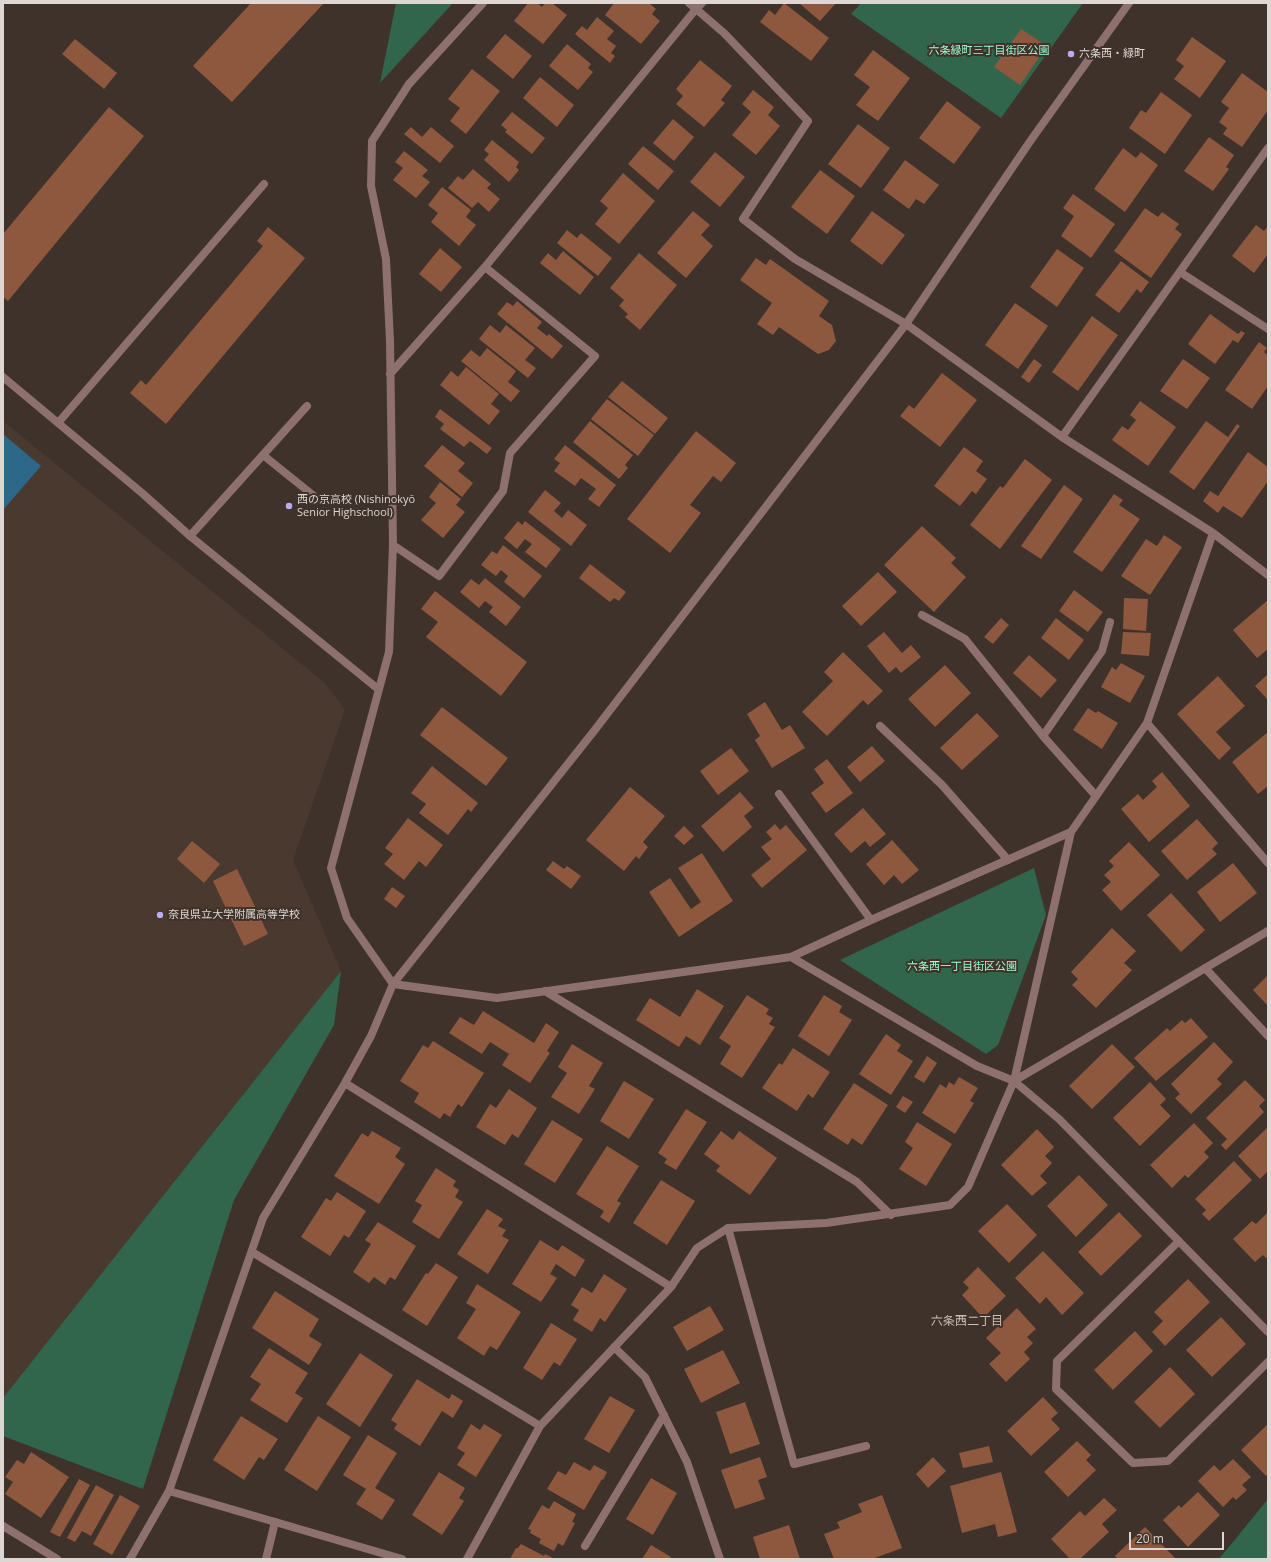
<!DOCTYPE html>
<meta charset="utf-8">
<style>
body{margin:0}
#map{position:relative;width:1271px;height:1562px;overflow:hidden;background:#3e322b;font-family:"Open Sans",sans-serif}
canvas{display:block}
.frame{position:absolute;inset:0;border:4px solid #ded6d2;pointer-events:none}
.scale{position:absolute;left:1129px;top:1532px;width:95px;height:18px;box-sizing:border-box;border:2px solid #ded6d2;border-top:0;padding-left:5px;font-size:12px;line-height:14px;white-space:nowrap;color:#ded6d2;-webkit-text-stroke:3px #3e322b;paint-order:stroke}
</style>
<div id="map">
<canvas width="1271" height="1562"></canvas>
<div class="frame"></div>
<div class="scale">20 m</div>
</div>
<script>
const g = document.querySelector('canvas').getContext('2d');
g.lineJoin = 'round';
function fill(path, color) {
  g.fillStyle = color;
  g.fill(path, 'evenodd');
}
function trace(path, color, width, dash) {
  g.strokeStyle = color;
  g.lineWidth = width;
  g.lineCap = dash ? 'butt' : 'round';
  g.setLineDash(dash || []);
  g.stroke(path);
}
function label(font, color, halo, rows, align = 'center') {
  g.font = font + ' "Open Sans","Noto Sans JP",sans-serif';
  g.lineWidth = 4;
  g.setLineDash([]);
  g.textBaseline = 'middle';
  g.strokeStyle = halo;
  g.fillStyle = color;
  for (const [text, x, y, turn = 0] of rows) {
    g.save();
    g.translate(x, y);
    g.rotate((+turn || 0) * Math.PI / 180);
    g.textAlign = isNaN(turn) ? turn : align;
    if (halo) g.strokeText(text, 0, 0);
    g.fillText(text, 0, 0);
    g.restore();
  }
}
const built = new Path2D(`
 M3,421L325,683L345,710L293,860L341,971L3,1398Z`);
const green = new Path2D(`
 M396,3H453L380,83Z
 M861,3H1083L1001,118L851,14Z
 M1034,868L1046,915L998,1045L986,1054L840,960Z
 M341,971L334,1025L234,1200L143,1489L3,1436V1398Z
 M1268,1499V1559H1219Z`);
const water = new Path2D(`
 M3,434L41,466L3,510Z`);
const building = new Path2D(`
 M251,3H324L232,102L193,66Z
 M528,3H537L542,7L545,3H552L567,15L543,44L514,21Z
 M614,3H649L656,9L652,14L660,21L641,44L605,15Z
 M784,3L829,38L811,61L760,22L769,10L775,15Z
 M799,3H836L820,21Z
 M597,17L614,31L607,39L616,46L611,53L615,56L610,63L575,34L582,26L587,30Z
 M1021,29L1047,46L1020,85L994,67Z
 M505,34L532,56L513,79L486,57Z
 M1192,37L1226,61L1200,98L1174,79L1184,66L1176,60Z
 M75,39L117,73L104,89L62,54Z
 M567,44L591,64L588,68L593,72L578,90L549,66Z
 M873,50L910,78L878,121L856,105L870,87L854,75Z
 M700,60L732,86L721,100L725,103L704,127L676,104L683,96L676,89Z
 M472,69L500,91L466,134L450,121L460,108L448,99Z
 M1242,73L1268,92V110L1242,147L1223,134L1227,128L1219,122L1229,108L1221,102Z
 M540,77L574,105L557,127L523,98Z
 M753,90L774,107L768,115L780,126L756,155L732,135L751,112L742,104Z
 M1161,92L1192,115L1165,154L1129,128L1141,110L1146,113Z
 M947,101L981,127L954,164L919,138Z
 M109,107L144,136L8,301L3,297V234Z
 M512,112L545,138L532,154L505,132L507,130L501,125Z
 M673,119L694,137L674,161L653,143Z
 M858,124L890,148L861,188L828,164Z
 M411,127L422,137L431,127L454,146L440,163L404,134Z
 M1209,137L1234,155L1226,167L1229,169L1213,191L1184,171Z
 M492,140L519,162L516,167L519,170L509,182L484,160L489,154L484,150Z
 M643,146L674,171L658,190L628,164Z
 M1123,148L1136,158L1141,152L1158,165L1125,212L1094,189Z
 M404,151L428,170L422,176L430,182L416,198L393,180L403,168L395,162Z
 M715,152L745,177L720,207L690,182Z
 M905,160L939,185L924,204L916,199L909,209L883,190Z
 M473,169L491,184L487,188L500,199L489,212L478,202L472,208L448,188L458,176L463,180Z
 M820,170L855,196L827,234L791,207Z
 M623,173L655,201L619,244L595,224L608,208L600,201Z
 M442,187L471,210L466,217L476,225L459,246L431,222L438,213L428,205Z
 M1073,194L1115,224L1091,258L1061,236L1074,216L1063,208Z
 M1145,208L1158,217L1162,212L1179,224L1175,229L1182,234L1151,278L1114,251Z
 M693,211L710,225L701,235L713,246L686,278L657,253Z
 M872,211L905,235L882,265L850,241Z
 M1256,225L1264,231L1268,226V254L1254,273L1232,256Z
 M268,227L305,258L166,424L130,393L141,380L146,385L263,246L257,241Z
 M567,230L577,238L581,233L612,258L598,276L557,243Z
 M440,248L462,267L441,292L419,274Z
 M1057,249L1084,268L1057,307L1030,287Z
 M563,251L594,277L580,295L540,263L548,253L556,260Z
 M639,253L677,285L640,330L625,317L628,314L619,306L624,300L610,288Z
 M756,258L766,265L770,259L829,301L819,316L832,325L836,341L829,350L818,354L779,327L773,335L757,324L772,303L740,280Z
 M1121,261L1149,282L1141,293L1137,289L1119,313L1095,295Z
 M517,301L542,322L537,328L547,336L549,334L563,346L552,359L497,314L507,302L513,306Z
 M1015,303L1048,326L1018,369L985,345Z
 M1210,314L1238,334L1241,331L1245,333L1238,343L1233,340L1215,364L1188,344Z
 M1092,316L1118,335L1078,391L1052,372Z
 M490,325L500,333L506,325L535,348L525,360L536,368L528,378L479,339Z
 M1259,342L1267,348L1264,352L1268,355V386L1252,409L1225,390Z
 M487,348L516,371L508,382L520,391L511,402L461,361L471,350L480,357Z
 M1034,359L1042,365L1029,383L1021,377Z
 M1183,359L1210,378L1187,409L1160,391Z
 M466,367L499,394L491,404L500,411L489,425L440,385L451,371L458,377Z
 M942,373L977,400L940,447L900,416L909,405L914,409Z
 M622,381L668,418L655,434L608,397Z
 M607,399L654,435L638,456L591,419Z
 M1140,401L1176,427L1148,466L1112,440L1122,426L1128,430L1136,420L1130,415Z
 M440,409L492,448L487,454L470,441L464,447L440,429L444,424L435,417Z
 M590,421L633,455L625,465L628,468L619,479L573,442Z
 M1206,421L1228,437L1237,424L1240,426L1194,490L1169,472Z
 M696,431L736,463L721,482L713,476L690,505L701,513L670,553L627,519Z
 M442,445L465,463L458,471L473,483L462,497L424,466Z
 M565,445L616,485L599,507L588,499L596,489L581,478L575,486L554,471L560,463L554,459Z
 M964,447L983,461L976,471L987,479L976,494L972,491L960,506L934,486Z
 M1248,452L1268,467V481L1242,518L1223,506L1218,513L1203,501L1210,491L1218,496Z
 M1025,459L1052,480L1000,549L970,525L1000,486L1003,488Z
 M440,482L461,499L456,505L465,512L443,538L421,520L436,503L429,497Z
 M1064,485L1083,499L1041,559L1021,546Z
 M545,490L561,503L554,511L562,518L568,510L587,525L571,546L528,512Z
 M1114,494L1123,500L1119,505L1140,519L1102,572L1073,552Z
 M518,521L522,525L525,521L561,549L546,568L525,552L532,544L525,539L517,549L504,538Z
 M922,526L956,558L951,563L966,577L934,612L884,565Z
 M1164,535L1182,547L1150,595L1121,576L1146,539L1157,546Z
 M503,545L542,576L524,598L504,582L508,576L501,570L496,576L481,565L492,551L497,554Z
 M590,564L626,592L619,601L614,598L610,602L579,578Z
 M878,572L897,592L861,626L842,606Z
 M485,578L521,607L506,626L489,612L493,607L485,601L479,608L460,592L471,579L479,585Z
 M1074,590L1103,612L1088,632L1059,611Z
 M435,591L527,662L501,696L426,637L438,622L421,609Z
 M1124,598L1148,599L1146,631L1123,629Z
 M1268,600V649L1257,658L1233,630Z
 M1001,618L1009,625L993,644L984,637Z
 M1056,618L1084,640L1069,660L1041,638Z
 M884,632L902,653L911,645L921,657L901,673L896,667L889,673L867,646Z
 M1123,632L1151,633L1149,656L1121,654Z
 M843,652L883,691L868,705L863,700L827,736L802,712L833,681L824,672Z
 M1029,655L1057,680L1041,698L1013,673Z
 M1121,663L1145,676L1130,703L1101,687L1112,667L1116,670Z
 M945,665L971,693L935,727L908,699Z
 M1268,674V700L1255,686Z
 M1218,676L1245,706L1216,732L1231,748L1219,760L1177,714Z
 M765,702L782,730L790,725L805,748L772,768L755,740L760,736L747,714Z
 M442,707L508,758L486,786L420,735Z
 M1088,708L1096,713L1098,711L1118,723L1102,749L1073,730Z
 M977,713L999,736L962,770L940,748Z
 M1268,732V786L1258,794L1232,762Z
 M872,746L885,761L860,782L847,767Z
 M731,748L749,771L718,795L700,771Z
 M827,759L853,793L826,813L811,793L824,783L814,769Z
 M432,766L478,803L471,812L468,809L448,835L419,813L426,804L411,793Z
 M1162,772L1190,806L1149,842L1121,809L1138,794L1143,800L1157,787L1152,781Z
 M630,787L665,816L643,842L648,847L639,859L636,856L624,871L586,840Z
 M740,792L754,808L744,816L752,827L723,852L701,826Z
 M863,808L886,834L870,847L865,841L851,853L834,834Z
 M408,818L443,845L426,867L419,861L404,880L384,864L393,854L385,848Z
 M1197,819L1218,843L1212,849L1217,854L1187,880L1161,851Z
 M775,824L780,830L786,825L807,850L762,888L751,875L771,859L761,847L772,839L766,832Z
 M684,826L694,836L684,845L674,836Z
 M892,840L919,870L902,884L894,875L884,885L866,864Z
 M192,841L220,864L204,883L177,859Z
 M1129,842L1160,875L1121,911L1102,890L1111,882L1104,875L1114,866L1109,861Z
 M702,853L733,901L679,937L649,892L670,878L691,909L701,902L678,868Z
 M553,861L564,869L567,866L581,876L571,889L546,870Z
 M1233,863L1257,893L1220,922L1197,892Z
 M237,869L268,934L244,946L213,881Z
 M392,887L405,896L396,908L384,899Z
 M1171,893L1205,930L1181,952L1147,915Z
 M1112,928L1136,951L1124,963L1132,970L1096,1008L1072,985L1078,979L1071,972Z
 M1268,975V1006L1253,990Z
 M697,989L724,1006L700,1045L686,1036L679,1047L636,1020L650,998L680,1017Z
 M747,995L769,1009L766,1014L773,1018L769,1024L775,1027L742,1078L720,1064L731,1046L719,1038Z
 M824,995L842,1006L839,1012L852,1020L829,1056L798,1036Z
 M483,1011L534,1043L546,1023L559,1032L547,1051L550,1053L530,1083L502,1065L509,1054L490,1042L482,1054L449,1033L460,1017L474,1025Z
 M1191,1018L1208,1037L1156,1081L1134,1058L1167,1028L1170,1031L1182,1020L1185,1023Z
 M886,1034L901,1045L897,1051L913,1061L891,1095L859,1074Z
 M433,1041L484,1073L462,1107L458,1104L450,1117L444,1113L440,1119L414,1102L419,1093L400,1081L423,1045L428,1048Z
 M1214,1042L1233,1062L1217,1079L1222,1084L1191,1114L1175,1098L1180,1094L1171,1084Z
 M572,1044L603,1063L589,1086L595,1089L579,1114L551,1097L567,1073L558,1067Z
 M1112,1044L1135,1067L1092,1109L1069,1086Z
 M793,1048L830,1072L813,1098L808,1094L797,1111L762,1088L779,1063L782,1065Z
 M927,1056L937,1063L924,1083L914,1077Z
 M959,1077L978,1088L970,1101L974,1103L955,1134L922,1113L940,1084L946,1088L949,1082L954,1085Z
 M1245,1080L1265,1100L1259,1106L1264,1112L1226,1150L1221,1145L1227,1139L1206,1118Z
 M624,1081L654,1099L629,1139L600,1121Z
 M1150,1082L1166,1099L1160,1105L1171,1116L1140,1146L1113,1118Z
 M854,1083L888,1105L862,1145L852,1138L848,1145L823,1129Z
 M509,1089L537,1108L518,1138L512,1134L505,1145L476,1127L490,1104L496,1108Z
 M903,1096L913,1102L905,1113L896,1107Z
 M686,1109L707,1122L676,1170L664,1163L667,1159L658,1153Z
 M552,1120L583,1139L555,1183L524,1164Z
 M917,1122L952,1144L926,1186L899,1169L913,1148L905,1142Z
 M1194,1123L1213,1143L1204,1152L1209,1157L1188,1178L1185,1175L1172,1188L1150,1165Z
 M1268,1127V1171L1260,1179L1238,1156Z
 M1037,1129L1054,1147L1045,1156L1052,1163L1040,1176L1047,1183L1032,1196L1001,1165Z
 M372,1131L401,1148L395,1157L405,1164L379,1204L334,1176L362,1133L368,1137Z
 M721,1131L733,1140L739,1131L777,1158L750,1195L716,1171L720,1166L704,1154Z
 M607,1146L639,1166L617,1201L621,1203L609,1223L600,1217L604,1211L576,1194Z
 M1234,1161L1252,1180L1209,1221L1202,1214L1206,1210L1195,1199Z
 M436,1168L456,1181L453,1186L459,1190L455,1197L463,1202L439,1239L412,1222L422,1205L415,1201Z
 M1079,1175L1108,1205L1076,1237L1047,1206Z
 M661,1180L695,1201L667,1245L633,1223Z
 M337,1192L366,1211L349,1238L344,1235L330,1256L301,1237L326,1198L331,1201Z
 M1007,1204L1037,1235L1009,1263L978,1231Z
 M487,1209L503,1219L498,1226L506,1230L502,1236L509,1240L488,1274L457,1254Z
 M1119,1212L1142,1236L1101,1276L1078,1252Z
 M1268,1212V1257L1266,1258L1263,1255L1255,1262L1233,1239L1252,1221L1256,1224Z
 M378,1222L416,1246L395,1280L390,1277L385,1285L374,1277L369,1283L353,1272L371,1244L365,1240Z
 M540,1240L558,1251L562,1245L585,1260L575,1277L556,1264L550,1274L557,1278L541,1302L512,1284Z
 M1043,1251L1084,1293L1062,1315L1046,1297L1040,1304L1015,1278Z
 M436,1263L458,1277L427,1326L402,1310L426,1273L428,1274Z
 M978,1267L1006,1296L983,1318L962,1295L969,1288L963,1282Z
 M604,1274L627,1289L605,1322L600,1318L592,1332L573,1320L579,1310L571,1305L582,1287L592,1293Z
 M1188,1279L1210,1302L1165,1346L1152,1332L1163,1321L1154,1312Z
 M477,1284L521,1312L497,1350L490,1346L484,1356L457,1338L476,1309L466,1303Z
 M275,1291L319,1319L309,1336L322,1344L309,1365L252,1328Z
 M710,1306L724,1330L687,1351L673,1327Z
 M1017,1308L1036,1329L1027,1337L1033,1343L1024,1352L1030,1359L1006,1382L989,1364L1001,1353L986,1338Z
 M1221,1317L1246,1344L1212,1377L1186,1350Z
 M551,1323L577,1339L560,1366L554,1362L542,1380L523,1368Z
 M1135,1331L1153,1351L1113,1390L1094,1370Z
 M269,1348L308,1373L295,1393L303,1398L287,1423L250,1400L261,1384L250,1377Z
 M723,1350L740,1383L701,1403L684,1369Z
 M360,1353L393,1375L360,1427L326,1404Z
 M1170,1367L1195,1394L1160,1428L1134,1402Z
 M417,1379L449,1399L452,1394L463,1401L453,1418L442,1411L420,1446L394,1429L397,1424L391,1420Z
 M610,1396L635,1410L609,1453L584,1439Z
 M1043,1397L1058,1413L1051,1419L1060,1429L1031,1456L1007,1431Z
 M745,1402L760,1444L730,1454L716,1412Z
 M241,1416L278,1439L264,1460L259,1457L244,1480L213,1460Z
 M318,1416L351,1437L317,1491L284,1470Z
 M471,1424L480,1430L484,1424L502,1435L476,1477L457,1465L465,1453L457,1448Z
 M1268,1424V1474L1266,1476L1241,1450Z
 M368,1435L397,1453L375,1488L395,1500L382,1520L356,1504L366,1489L343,1475Z
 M1077,1441L1091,1455L1086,1460L1096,1470L1068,1497L1044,1472Z
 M989,1446L993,1462L963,1468L959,1453Z
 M31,1452L69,1477L41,1518L5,1494L13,1482L5,1477L17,1460L24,1464Z
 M760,1457L767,1477L758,1480L765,1499L735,1509L721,1470Z
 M933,1457L946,1471L928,1488L916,1474Z
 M1233,1459L1251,1477L1242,1485L1247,1490L1236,1500L1233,1497L1223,1507L1198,1481L1214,1465L1220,1471Z
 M574,1462L590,1471L594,1465L607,1472L603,1480L602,1479L584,1510L547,1489L558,1471L566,1475Z
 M439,1472L465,1488L459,1498L464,1501L442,1535L412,1515Z
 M1001,1472L1017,1532L998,1537L995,1524L962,1533L950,1486Z
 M651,1478L677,1493L653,1535L626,1519Z
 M79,1479L90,1485L60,1537L50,1532Z
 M96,1485L114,1495L91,1536L82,1531L75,1542L67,1538Z
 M1198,1492L1220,1515L1188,1547L1163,1520L1179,1505L1181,1508Z
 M120,1495L140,1506L112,1555L93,1544Z
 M882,1495L902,1548L872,1559H834L824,1534L840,1528L837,1522L862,1512L858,1504Z
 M1104,1498L1117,1510L1102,1524L1109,1532L1080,1559H1070L1051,1539L1080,1511L1085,1516Z
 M554,1501L576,1514L572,1522L575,1523L563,1546L558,1543L554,1551L539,1543L541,1539L530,1533L531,1530L528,1529L542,1505L549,1509Z
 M789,1525L800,1559H760L753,1537Z
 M1145,1527L1175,1558L1173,1559H1151L1150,1558L1148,1559H1118L1115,1556Z
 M521,1544L544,1556L545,1554L555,1559H510L516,1548H518Z
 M651,1545L671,1557L670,1559H642Z`);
const service = new Path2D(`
 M263,455L314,496
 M190,536L307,406
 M922,615L965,639L1043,736L1096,796
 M880,726L942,785L1008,860
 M1043,736L1102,651L1110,622
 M728,1228L794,1464L866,1446
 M266,1559L275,1522`);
const minor = new Path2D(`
 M483,3L409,84L372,141L371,186L386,259L390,341L393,545L389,652L331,868L347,918L393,984L497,998L791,957L871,920L1071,832L1147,723L1213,533
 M689,3L724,33L808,121L743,219L795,259L906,324L1062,437L1213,533L1268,575
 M1180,272L1268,329
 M390,374L485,267L696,9L702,3
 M3,377L142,493L190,536L378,689
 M58,423L264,184
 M1062,437L1268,148
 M393,545L439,576L503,491L510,453L595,356L485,267
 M1147,723L1268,863
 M779,794L871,920
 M791,957L977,1066L1014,1081L1059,1119L1268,1332
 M1205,968L1268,1036
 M545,991L857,1182L891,1215
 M1014,1081L1071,832
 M345,1083L671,1287
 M1179,1241L1057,1361L1056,1389L1133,1463L1168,1461L1268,1362
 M252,1252L540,1426
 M614,1347L645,1377L687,1462L720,1559
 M169,1491L402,1559
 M3,1526L57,1559
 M585,1546L664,1415
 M130,1559L169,1491L263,1218L345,1083L371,1036L393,984
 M467,1559L540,1426L671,1287L697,1248L728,1228L826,1223L950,1205L968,1187L1014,1081L1268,931`);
const tertiary = new Path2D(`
 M393,984L594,731L906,324L1031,140L1129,3`);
const markers = [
 [1071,54,4,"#bbaaf6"],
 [289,506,4,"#bbaaf6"],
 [160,915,4,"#bbaaf6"]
];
const parkNames = [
 ["六条緑町三丁目街区公園",989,51],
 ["六条西一丁目街区公園",962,967]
];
const poiNames = [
 ["六条西・緑町",1079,54],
 ["西の京高校 (Nishinokyō",297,500],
 ["Senior Highschool)",297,513],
 ["奈良県立大学附属高等学校",168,915]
];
const neighbourhoodNames = [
 ["六条西二丁目",967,1322]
];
fill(built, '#4a392e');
fill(green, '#31664d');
fill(water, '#2d6789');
fill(building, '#8e583f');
trace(service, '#8e716f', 8);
trace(minor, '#8e716f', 8);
trace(tertiary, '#8e716f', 8);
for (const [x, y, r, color] of markers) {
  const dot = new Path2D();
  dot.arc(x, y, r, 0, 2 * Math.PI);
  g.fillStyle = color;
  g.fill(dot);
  trace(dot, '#3e322b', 1.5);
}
label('11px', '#9dfbcd', '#3e322b', parkNames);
label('11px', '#ded6d2', '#3e322b', poiNames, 'left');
label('12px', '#cdbeb5', '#3e322b', neighbourhoodNames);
</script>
